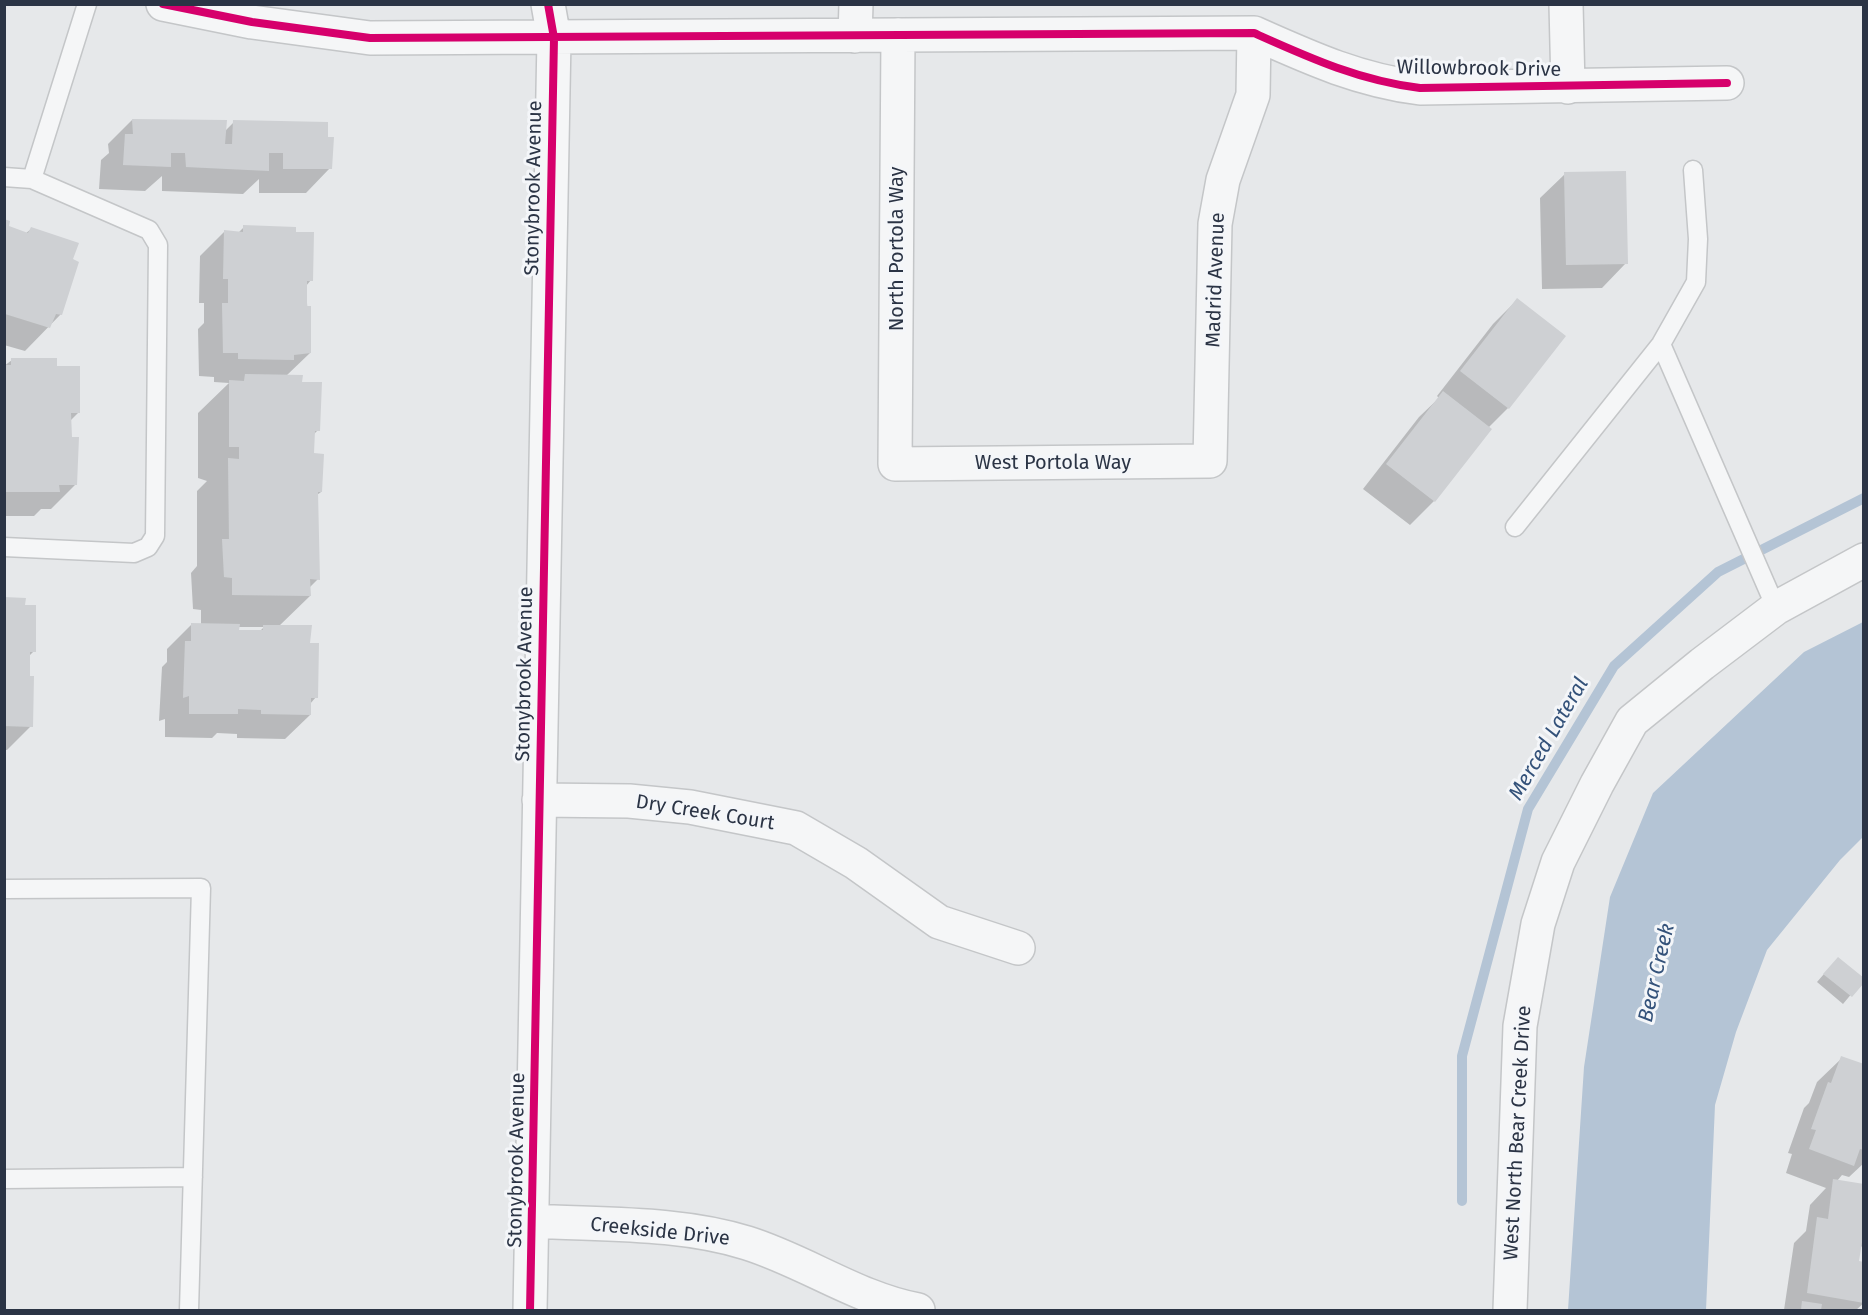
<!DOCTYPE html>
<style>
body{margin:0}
#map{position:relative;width:1868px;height:1315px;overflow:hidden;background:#e6e8ea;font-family:"Fira Sans",sans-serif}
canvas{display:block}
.frame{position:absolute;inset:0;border:6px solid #2b3445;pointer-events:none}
</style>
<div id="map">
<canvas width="1868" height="1315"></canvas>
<div class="frame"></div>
</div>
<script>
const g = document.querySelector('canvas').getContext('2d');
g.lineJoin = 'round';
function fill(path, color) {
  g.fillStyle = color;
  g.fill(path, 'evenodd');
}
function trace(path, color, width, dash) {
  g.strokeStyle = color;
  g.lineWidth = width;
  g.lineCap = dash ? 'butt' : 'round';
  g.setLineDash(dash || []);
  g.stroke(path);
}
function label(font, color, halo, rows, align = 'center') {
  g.font = font + ' "Fira Sans",sans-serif';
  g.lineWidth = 6;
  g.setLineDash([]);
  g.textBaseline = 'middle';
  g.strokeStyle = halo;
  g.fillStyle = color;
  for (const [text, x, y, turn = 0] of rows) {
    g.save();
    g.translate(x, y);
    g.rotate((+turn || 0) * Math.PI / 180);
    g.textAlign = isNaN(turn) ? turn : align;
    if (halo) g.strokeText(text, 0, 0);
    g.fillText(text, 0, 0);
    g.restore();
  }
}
const water = new Path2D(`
 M1863,622V837L1840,860L1767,950L1736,1032L1715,1105L1706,1310H1568L1584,1067L1610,897L1653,793L1804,652Z`);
const shadow = new Path2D(`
 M132,120L225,131L234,122L330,168L306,193H259V179L243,194L162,191V176L145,191L99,189L101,160L109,153L108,144Z
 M1565,174L1626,263L1602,288L1542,289L1540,198Z
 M4,221L7,227L25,234L31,229L71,260L61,314L25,351L4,345Z
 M244,227L311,280L306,286L310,353L286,376L300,383L318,430L313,435V454L321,492L317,495L318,579L309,588L310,596L278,627L309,644L316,697L310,704V715L285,739L237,738V734L217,733L212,738L165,737V719L159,721L162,667L167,662V649L191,625H201V610L193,609L191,573L197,566V491L207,481L198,478V413L229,383L214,382V377L199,376L198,329L204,323V303H199L200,256L224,232L238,233ZM238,627H264L259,632H238Z
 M1517,300L1508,408L1488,428L1434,501L1410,525L1363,489L1419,417L1439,398L1437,396L1493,324Z
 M12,360L56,367L78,413L70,421L75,485L51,509H41L34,516H4V366Z
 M4,599L23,606L34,651L28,657L31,726L7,750H4Z
 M1830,967L1863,980L1843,1004L1817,982Z
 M1842,1058L1864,1065V1163L1849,1177L1842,1175L1837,1181L1864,1185V1244L1859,1249L1857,1262L1864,1264V1303L1856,1310H1784L1794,1243L1806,1231L1810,1205L1826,1188L1786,1173L1792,1154L1788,1153L1804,1108L1809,1103L1817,1082Z`);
const stream = new Path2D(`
 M1462,1201V1056L1528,809L1614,666L1718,572L1864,498`);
const building = new Path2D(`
 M132,119L227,120L225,144H232L233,120L328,122V137H334L332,169H283V153H269V171L186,167L185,153H171V167L123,165L125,134H133Z
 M1626,171L1628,264L1566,265L1564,172Z
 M4,219L10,221L9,226L28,233L31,227L79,243L73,259L79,262L62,315L56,314L50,328L5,314Z
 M243,225L296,227V232H314L313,281H307V306H311V353L294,355V360L238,359V353H223L222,303H228V279H223L224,230L243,232Z
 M1517,298L1566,336L1509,409L1460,371Z
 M11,358H57V366H80V413H71L72,437H79L77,485H59L60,492H4V365H11Z
 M245,374L303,375L302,382H322L320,431H315L314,453L324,454L322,492H318L320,580L310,579L311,596L232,595V578L224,577L222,539H229L228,458L239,459V447H229V380L244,381Z
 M1443,391L1492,429L1435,502L1386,464Z
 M4,597L26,598L25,605H36V652H30V676H34L33,727L4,726Z
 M191,623L240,624L239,630H263V625H312L310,643H319L318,698H311V715L261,714V710L238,709V714H189V696L183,698L185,641H191Z
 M1838,957L1864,978V983L1852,997L1823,974Z
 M1841,1056L1864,1064V1150L1860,1149L1854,1166L1809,1149L1816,1130L1811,1129L1828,1082L1831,1083Z
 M1833,1179L1864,1184V1230L1859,1261L1864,1262V1303L1807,1293L1817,1217L1828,1219Z
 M1802,1301L1822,1304L1821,1310H1801Z`);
const service = new Path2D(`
 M4,177L32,179
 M1661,344L1776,608
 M1515,527L1661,344L1696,282L1698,239L1693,170
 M4,547L134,553L148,547L155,536L158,245L149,230L32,179L87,4
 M4,889L201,888L189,1310
 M4,1179L193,1177`);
const minor = new Path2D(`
 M163,4L252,22L370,38L1254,33C1310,58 1358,80 1420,88L1727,83
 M1566,4L1568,87
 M898,35L895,464L1210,461L1215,224L1223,180L1253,95L1254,33
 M855,36L856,4
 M539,800L629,801L690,807L796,828L856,863L939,922L1018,948
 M533,1221C603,1225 680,1222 747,1243C805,1261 858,1299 918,1310
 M530,1310L554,38L548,4
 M1510,1310L1520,1026L1538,924L1558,862L1597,784L1632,721L1702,664L1776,608L1864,560`);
const cycleway = new Path2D(`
 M163,4L252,22L370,38L1254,33C1310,58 1358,80 1420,88L1727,83
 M530,1310L554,38L548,4`);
const streetNames = [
 ["Willowbrook Drive",1479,69,1],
 ["Stonybrook Avenue",534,188,-89],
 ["North Portola Way",897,249,-90],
 ["Madrid Avenue",1216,280,-88],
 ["West Portola Way",1053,463],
 ["Stonybrook Avenue",525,674,-89],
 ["Dry Creek Court",705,813,9],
 ["West North Bear Creek Drive",1518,1133,-87],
 ["Stonybrook Avenue",517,1160,-89],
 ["Creekside Drive",660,1232,6]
];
const waterNames = [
 ["Merced Lateral",1549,739,-60],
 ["Bear Creek",1657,973,-77]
];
fill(water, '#b4c4d5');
fill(shadow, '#0003');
trace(stream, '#b4c4d5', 10);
fill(building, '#ced0d3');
trace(service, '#c4c6c8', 21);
trace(minor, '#c4c6c8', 36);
trace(service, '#f5f6f7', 18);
trace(minor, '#f5f6f7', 33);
trace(cycleway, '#d6006c', 8);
label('20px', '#2b3445', '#f4f6f9', streetNames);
label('italic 21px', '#34527a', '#f4f6f9', waterNames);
</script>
